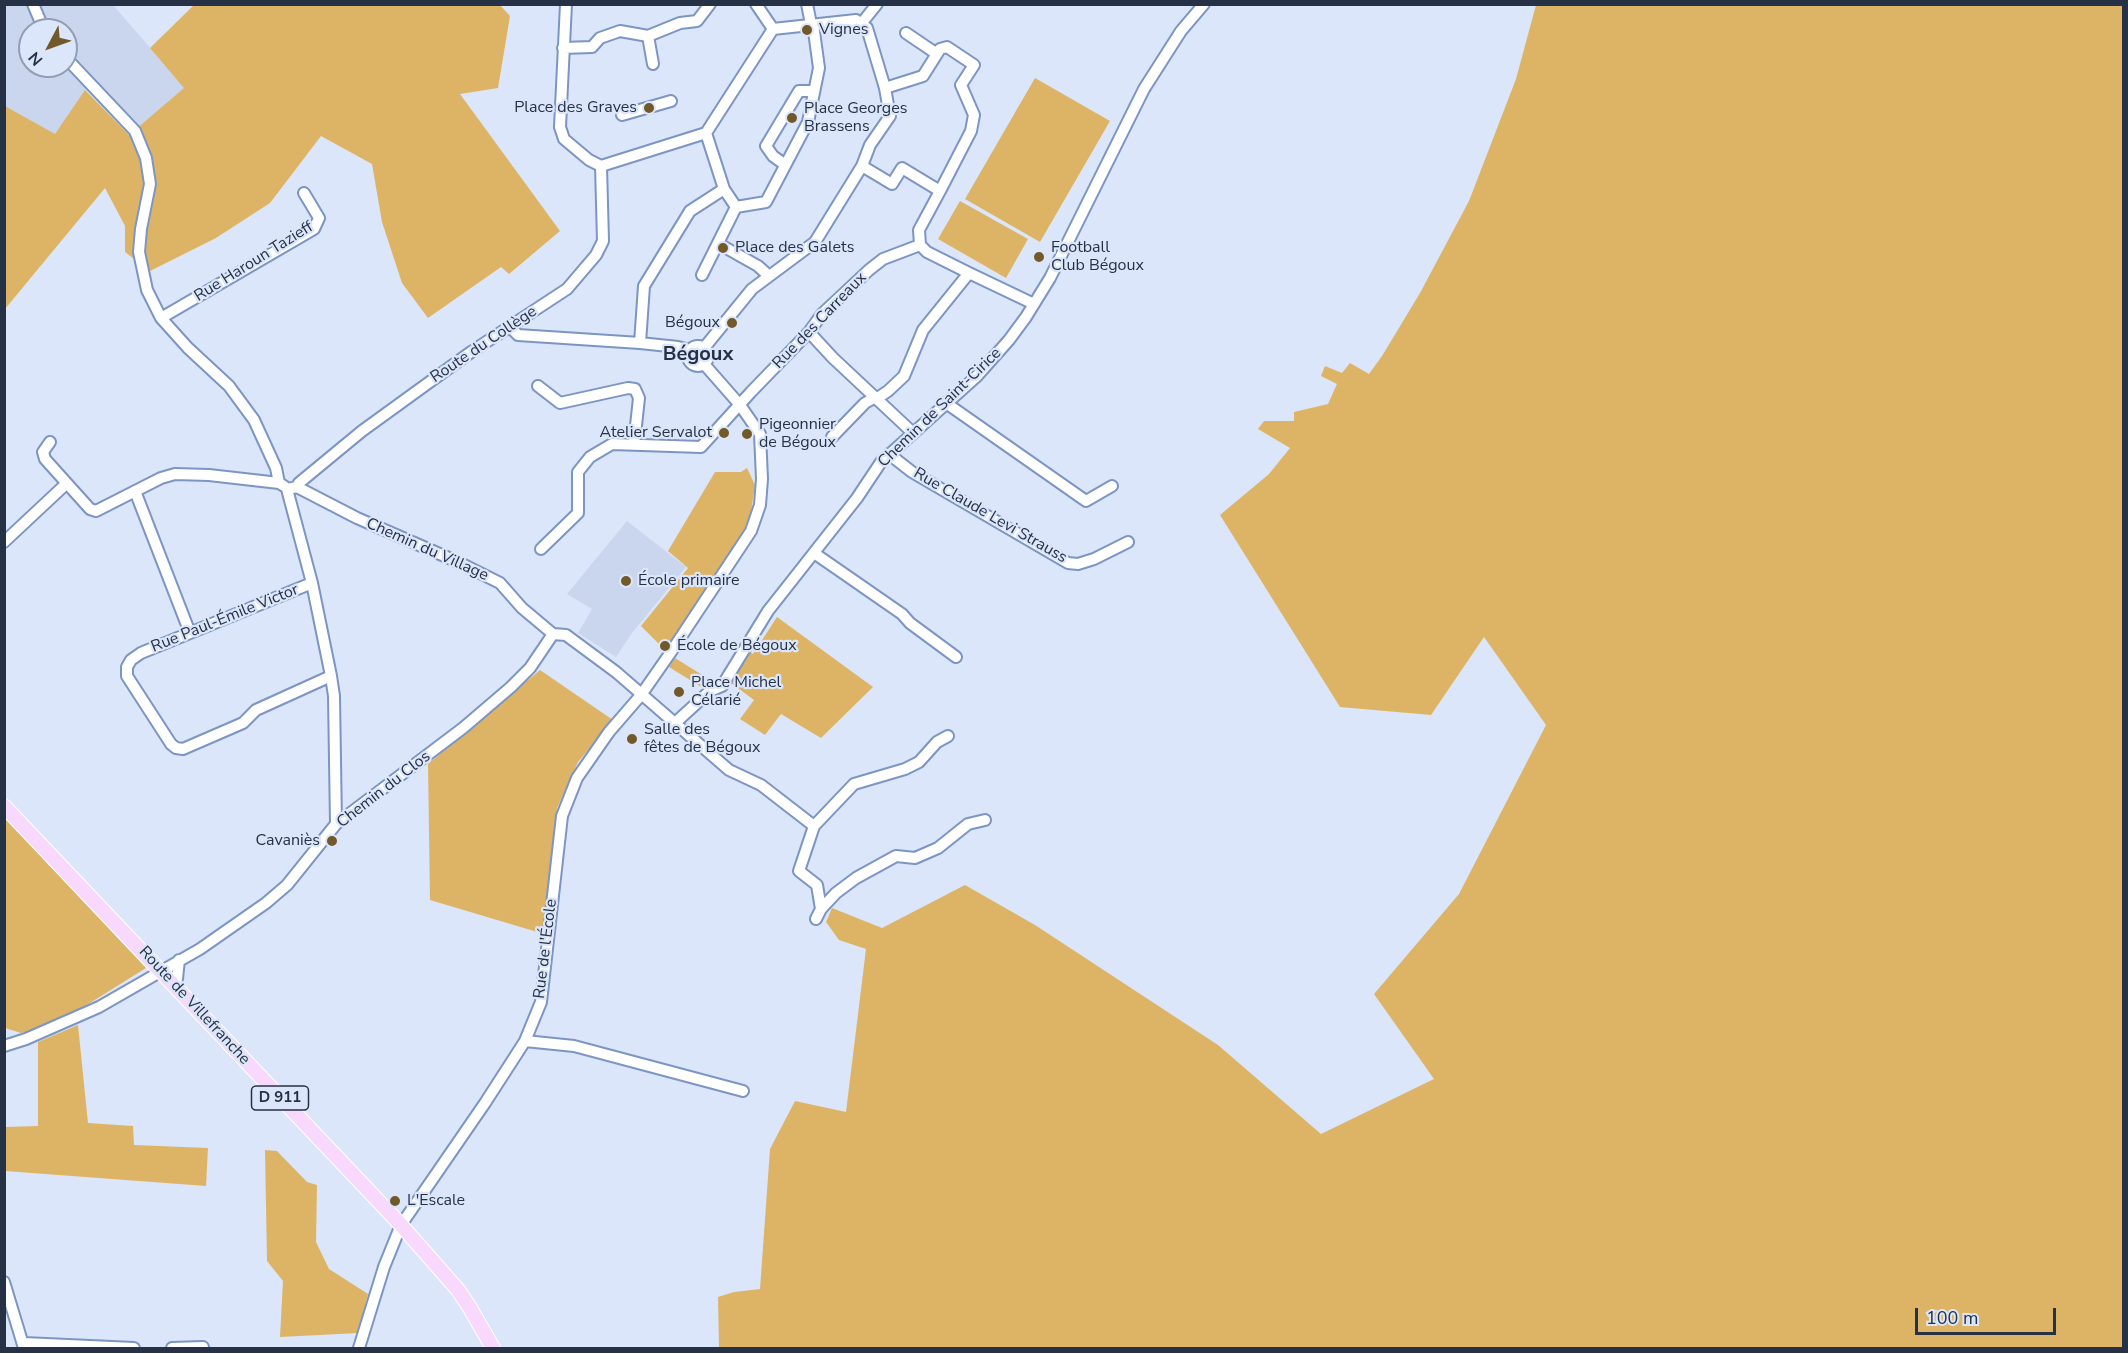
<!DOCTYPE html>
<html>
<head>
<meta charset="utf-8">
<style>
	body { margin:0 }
	#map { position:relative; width:2128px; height:1353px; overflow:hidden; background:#dbe6fa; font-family:"Nunito Sans",sans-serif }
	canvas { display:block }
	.frame { position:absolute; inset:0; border:6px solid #273145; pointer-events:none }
	.north { position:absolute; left:18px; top:18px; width:60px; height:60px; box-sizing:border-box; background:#dbe6fa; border:2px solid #939eb2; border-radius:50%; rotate:229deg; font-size:16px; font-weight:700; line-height:24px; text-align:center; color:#273145 }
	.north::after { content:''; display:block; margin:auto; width:21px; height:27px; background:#71592a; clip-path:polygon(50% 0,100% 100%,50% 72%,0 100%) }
	.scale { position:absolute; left:1915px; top:1308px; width:141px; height:27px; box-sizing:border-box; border:3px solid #273145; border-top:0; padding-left:8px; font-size:18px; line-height:21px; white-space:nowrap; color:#273145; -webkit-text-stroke:4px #dbe6fa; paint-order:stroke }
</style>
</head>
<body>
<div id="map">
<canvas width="2128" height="1353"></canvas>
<div class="frame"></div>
<div class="north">N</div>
<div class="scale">100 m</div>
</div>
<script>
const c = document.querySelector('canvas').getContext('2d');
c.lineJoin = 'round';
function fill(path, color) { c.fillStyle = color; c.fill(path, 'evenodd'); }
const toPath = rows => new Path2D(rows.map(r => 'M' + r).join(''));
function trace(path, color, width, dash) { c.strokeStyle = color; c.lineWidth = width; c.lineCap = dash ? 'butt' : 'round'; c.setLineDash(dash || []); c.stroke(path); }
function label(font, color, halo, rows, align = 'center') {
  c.font = font + ' "Nunito Sans",sans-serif'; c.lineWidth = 4.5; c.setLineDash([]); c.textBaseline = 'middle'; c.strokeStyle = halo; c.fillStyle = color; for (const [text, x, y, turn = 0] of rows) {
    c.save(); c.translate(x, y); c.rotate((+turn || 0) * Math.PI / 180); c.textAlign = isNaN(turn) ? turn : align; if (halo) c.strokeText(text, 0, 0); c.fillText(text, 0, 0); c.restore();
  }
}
const built = toPath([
	[5,5,113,5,185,88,129,135,86,90,55,135,5,106],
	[30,30,66,30,66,66,30,66],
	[627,521,686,567,632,633,616,657,578,633,592,609,567,594]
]);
const green = toPath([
	[499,4,510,16,498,88,460,94,560,231,509,274,501,267,428,318,402,283,382,222,372,164,321,136,270,203,216,238,150,271,125,252,125,226,105,188,5,309,5,106,55,134,85,90,129,135,184,88,150,48,194,5],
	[1536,5,2123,5,2123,1348,719,1348,718,1297,734,1292,760,1289,770,1149,795,1101,846,1112,866,949,839,940,826,922,832,908,882,928,965,885,1035,925,1218,1045,1321,1134,1434,1079,1374,994,1459,894,1546,725,1484,637,1431,715,1340,707,1220,515,1269,474,1290,448,1258,429,1264,421,1294,421,1294,412,1328,404,1337,384,1321,376,1325,366,1342,373,1350,363,1369,374,1382,356,1420,293,1469,201,1516,79],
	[1035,78,1110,121,1040,242,965,199],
	[960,201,1028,239,1006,278,938,239],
	[747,468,755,485,750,519,742,534,667,652,641,626,688,568,668,551,715,472,741,472],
	[777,617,873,687,821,738,781,714,765,735,740,719,754,700,731,683,750,652,753,654],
	[675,658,712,681,706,690,669,667],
	[540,670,613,720,578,762,557,808,544,934,430,900,428,764],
	[4,817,146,968,77,1011,39,1029,21,1033,5,1028],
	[78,1025,88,1123,133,1126,134,1145,208,1148,206,1186,5,1171,5,1127,38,1126,38,1042],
	[265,1150,277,1151,307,1182,317,1185,316,1242,329,1269,368,1294,358,1333,280,1337,283,1281,267,1261]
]);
const minor = toPath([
	[33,4,44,30],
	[566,4,560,127,564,139,589,160,601,166,706,133,773,29],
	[756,4,773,29],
	[807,4,811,24],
	[861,24,877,4],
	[906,33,937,54],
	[648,36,653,64],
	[563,48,592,47,600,38,620,31,648,36,680,23,697,21,710,4],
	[66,58,135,131,146,158,150,184,141,229,139,252,147,290,161,318,188,348,229,386,254,420,276,468,279,483],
	[622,115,671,101],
	[784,164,773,156,766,146,799,91,813,91],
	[862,166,892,184,902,168,940,191,971,131,974,115,961,85,974,65,947,47,940,49,923,76,885,88],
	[724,189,736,207,766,202,808,122,819,68,813,24],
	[719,244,758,266,769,276],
	[920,245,927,252,969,273,1034,304],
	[702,275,736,207],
	[161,318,314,229,319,218,304,193],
	[510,327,518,335,640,343,678,347,690,350],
	[809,332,833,358,912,432],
	[640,343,644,286,690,211,724,189,706,133],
	'688 356a10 10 0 1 1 20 0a10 10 0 1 1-20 0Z',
	[704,348,752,289,815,242,862,166,870,145,890,116,885,88,867,28,856,20,773,29],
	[538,386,560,403,628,388,635,389,639,398,634,444],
	[876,399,888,391,904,376,923,330,969,273],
	[946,403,1086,501,1112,486],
	[832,437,865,403,874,398],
	[50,442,43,452,45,459,90,509,96,511,161,478,175,474,209,475,279,483,284,486],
	[889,454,912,472,1068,563,1078,564,1094,559,1128,542],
	[297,487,299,483,362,431,471,352,567,289,596,255,603,241,601,166],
	[287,489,297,487,357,518,458,562,500,583,522,608,553,634,566,635,616,672,729,770,761,785,814,826],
	[287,489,312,583,331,676,334,696,336,824],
	[135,491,190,633],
	[4,542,66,484],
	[541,549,578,513,578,472,590,457,612,444,701,447,751,392,809,332,822,314,869,270,883,259,920,245,919,230,940,191],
	[814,553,902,614,910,623,956,657],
	[312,583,141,653,131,660,127,667,127,676,171,744,176,748,183,749,243,723,256,710,331,676],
	[675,723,710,691,722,686,768,611,857,498,881,462,977,376,1009,340,1026,317,1050,278,1144,89,1181,31,1204,4],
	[821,909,817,885,799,871,814,826,854,784,905,769,919,762,937,742,948,736],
	[816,919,821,909,836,893,856,878,896,856,915,858,938,848,968,824,985,820],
	[176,988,179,960],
	[525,1041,574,1046,743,1091],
	[4,1046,26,1039,99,1007,200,949,266,903,287,885,336,824,463,728,511,687,530,668,553,634],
	[4,1282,24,1348],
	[24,1343,134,1348],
	[172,1348,203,1347],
	[359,1348,384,1267,401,1225,485,1103,525,1041,541,1002,562,816,577,778,609,732,641,695,671,652,751,531,760,505,762,479,760,434,740,405,704,364]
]);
const major = toPath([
	[4,806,401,1225,458,1290,470,1308,493,1348]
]);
const markers = [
	[807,30,6,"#71592a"],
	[649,108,6,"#71592a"],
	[792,118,6,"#71592a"],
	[723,248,6,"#71592a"],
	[1039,257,6,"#71592a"],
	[732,323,6,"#71592a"],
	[724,433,6,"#71592a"],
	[747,434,6,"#71592a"],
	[626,581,6,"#71592a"],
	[665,646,6,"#71592a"],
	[679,692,6,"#71592a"],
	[632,739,6,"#71592a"],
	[332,841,6,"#71592a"],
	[395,1201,6,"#71592a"]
];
const shields = [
	[280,1098,57]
];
const shieldNames = [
	["D 911",280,1098]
];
const poiNames = [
	["Vignes",819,30],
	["Place des Graves",637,108,"right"],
	["Place Georges",804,109],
	["Brassens",804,127],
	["Place des Galets",735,248],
	["Football",1051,248],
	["Club Bégoux",1051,266],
	["Bégoux",720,323,"right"],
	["Pigeonnier",759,425],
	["de Bégoux",759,443],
	["Atelier Servalot",712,433,"right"],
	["École primaire",638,581],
	["École de Bégoux",677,646],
	["Place Michel",691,683],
	["Célarié",691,701],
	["Salle des",644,730],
	["fêtes de Bégoux",644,748],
	["Cavaniès",320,841,"right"],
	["L'Escale",407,1201]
];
const streetNames = [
	["Rue Haroun Tazieff",254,262,-32],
	["Rue des Carreaux",820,321,-46],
	["Route du Collège",484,345,-34],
	["Chemin de Saint-Cirice",940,408,-44],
	["Rue Claude Levi Strauss",990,516,30],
	["Chemin du Village",427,550,24],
	["Rue Paul-Émile Victor",225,619,-22],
	["Chemin du Clos",384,790,-38],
	["Rue de l'École",546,949,-83],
	["Route de Villefranche",194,1006,47]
];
const quarterNames = [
	["Bégoux",698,355]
];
fill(built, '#cad6ed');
fill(green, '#ddb465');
trace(minor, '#7c95c3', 14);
trace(major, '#fff', 16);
trace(minor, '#fff', 10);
trace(major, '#f8d8fd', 14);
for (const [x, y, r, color] of markers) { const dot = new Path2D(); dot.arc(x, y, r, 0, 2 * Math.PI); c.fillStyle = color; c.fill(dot); trace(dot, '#dbe6fa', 2); }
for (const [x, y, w] of shields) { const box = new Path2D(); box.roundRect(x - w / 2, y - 12, w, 24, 4.5); c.fillStyle = '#dbe6fa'; c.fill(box); trace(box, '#273145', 1.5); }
label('bold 15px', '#273145', null, shieldNames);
label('16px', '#273145', '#dbe6fa', poiNames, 'left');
label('16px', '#273145', '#dbe6fa', streetNames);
label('bold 20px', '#273145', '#dbe6fa', quarterNames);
</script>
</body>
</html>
